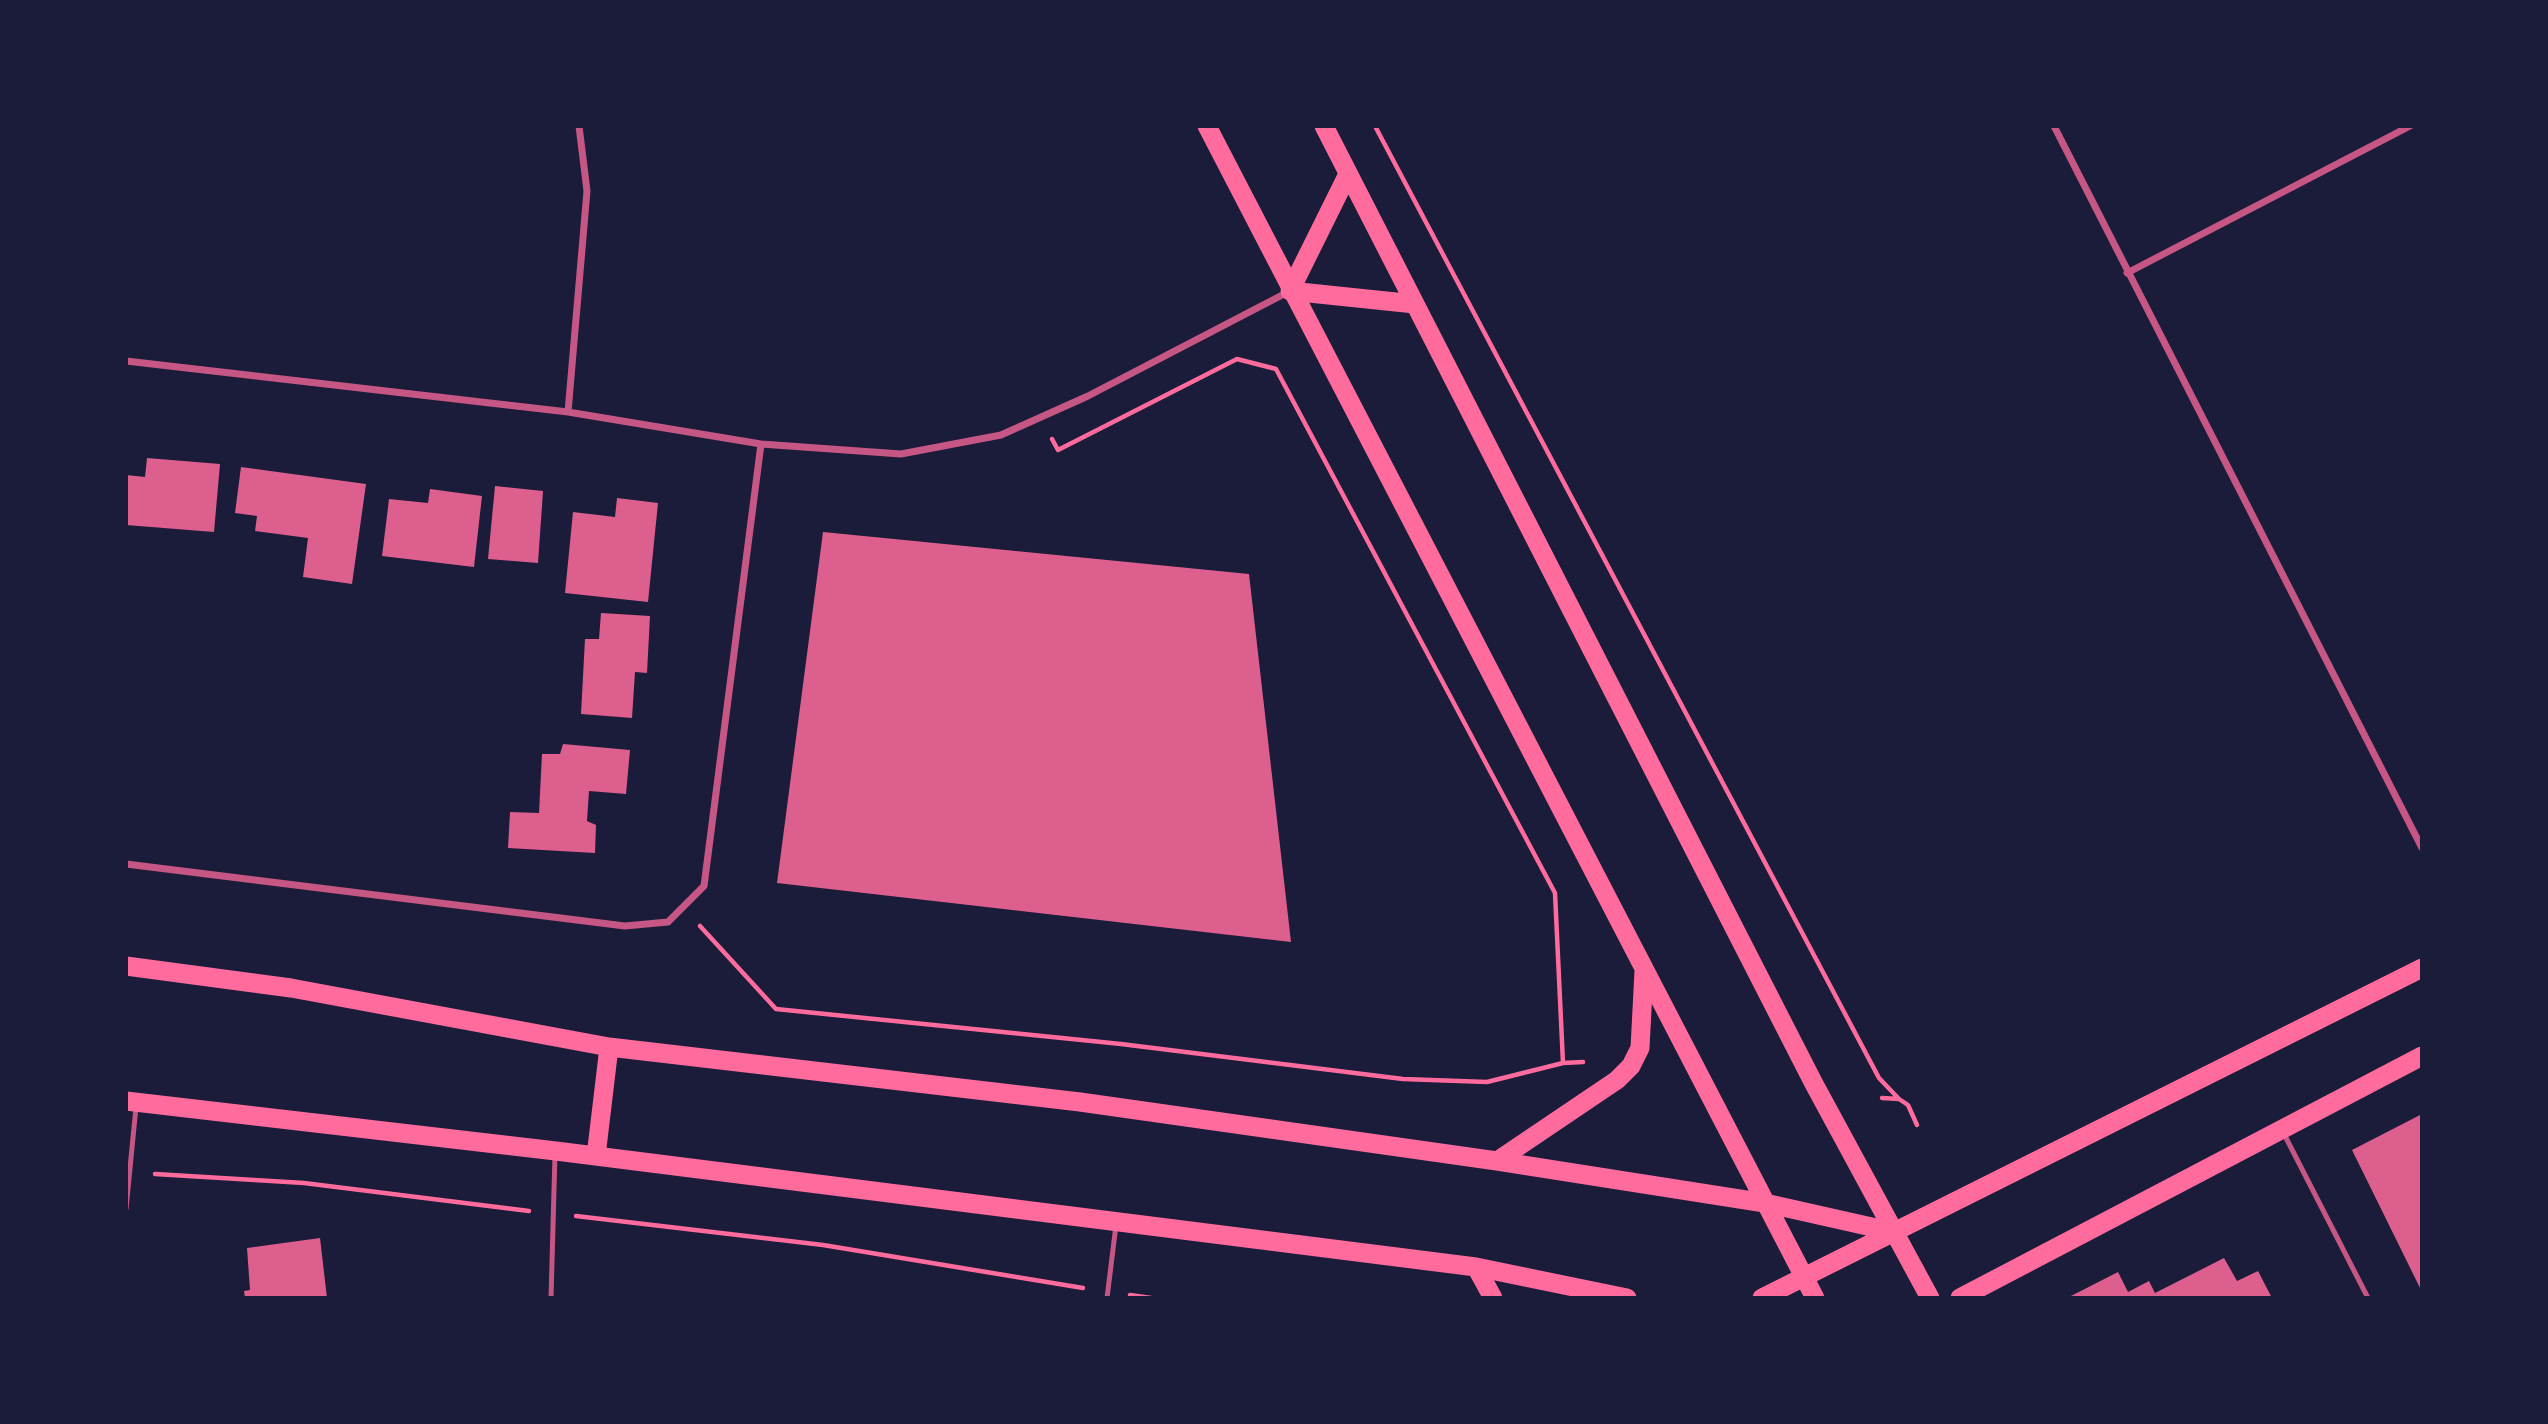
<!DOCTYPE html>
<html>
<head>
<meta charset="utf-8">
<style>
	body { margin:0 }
	#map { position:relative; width:2548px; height:1424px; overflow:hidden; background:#1b1b3a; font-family:Literata,serif }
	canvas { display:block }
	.frame { position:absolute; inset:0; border:128px solid #1b1b3a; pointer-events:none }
</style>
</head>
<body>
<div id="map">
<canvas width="2548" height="1424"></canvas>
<div class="frame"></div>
</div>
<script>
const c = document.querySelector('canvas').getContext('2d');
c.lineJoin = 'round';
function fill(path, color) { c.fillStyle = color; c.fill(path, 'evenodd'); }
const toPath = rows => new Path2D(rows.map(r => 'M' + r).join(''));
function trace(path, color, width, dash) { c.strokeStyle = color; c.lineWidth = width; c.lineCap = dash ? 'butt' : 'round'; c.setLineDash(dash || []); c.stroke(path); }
const building = toPath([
	[147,458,220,464,214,532,126,525,126,475,145,477],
	[241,467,366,484,352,584,303,577,308,538,255,531,257,516,235,513],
	[495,486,543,491,538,563,488,559],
	[430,489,482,496,474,567,382,556,389,499,428,503],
	[617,498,658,503,648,602,565,593,573,512,615,517],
	[823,532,1249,574,1291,942,777,883],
	[601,613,650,616,647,673,635,672,632,718,581,714,585,639,599,639],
	[563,744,630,750,626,794,589,791,587,821,596,825,595,853,508,848,510,812,539,813,542,754,560,754],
	[2422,1114,2422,1292,2352,1150],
	[320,1238,327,1298,245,1298,244,1291,250,1290,247,1248],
	[2224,1258,2237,1281,2258,1271,2272,1298,2067,1298,2118,1272,2128,1292,2149,1281,2155,1293]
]);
const path = toPath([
	[1375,126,1879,1078,1899,1099],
	[1052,439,1058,450,1237,359,1276,369,1555,893,1563,1063],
	[700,926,776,1009,1121,1044,1403,1079,1487,1082,1563,1063,1583,1062],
	[1882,1098,1899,1099,1908,1105,1917,1125],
	[155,1174,304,1183,529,1211],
	[576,1216,823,1245,1083,1288],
	[1130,1295,1151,1298]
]);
const service = toPath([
	[2283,1132,2368,1298],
	[126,1209,136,1107],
	[551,1298,555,1154],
	[1107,1298,1116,1225]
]);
const minor = toPath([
	[2054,126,2422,848],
	[2127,273,2410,126],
	[126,361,568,412,761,444,901,454,1001,435,1088,396,1288,292],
	[568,412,587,191,579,126],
	[126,864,625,926,668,922,704,886,761,444]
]);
const trunk = toPath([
	[1207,126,1815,1298],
	[1324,126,1813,1082,1930,1298],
	[1290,291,1348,174],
	[1290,291,1415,304],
	[126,966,291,988,609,1047,1080,1102,1497,1161,1765,1203,1894,1232],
	[126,1101,556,1151,1476,1267,1627,1298],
	[596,1156,609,1047],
	[1497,1161,1617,1080,1631,1066,1640,1048,1644,971],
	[1476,1267,1493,1298],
	[1762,1298,2422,968],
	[1960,1298,2422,1056]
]);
fill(building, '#dd5f8e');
trace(path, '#ff6b9d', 4.5);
trace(service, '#c65784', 5);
trace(minor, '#c65784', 7);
trace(trunk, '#ff6b9d', 19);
</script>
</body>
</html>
